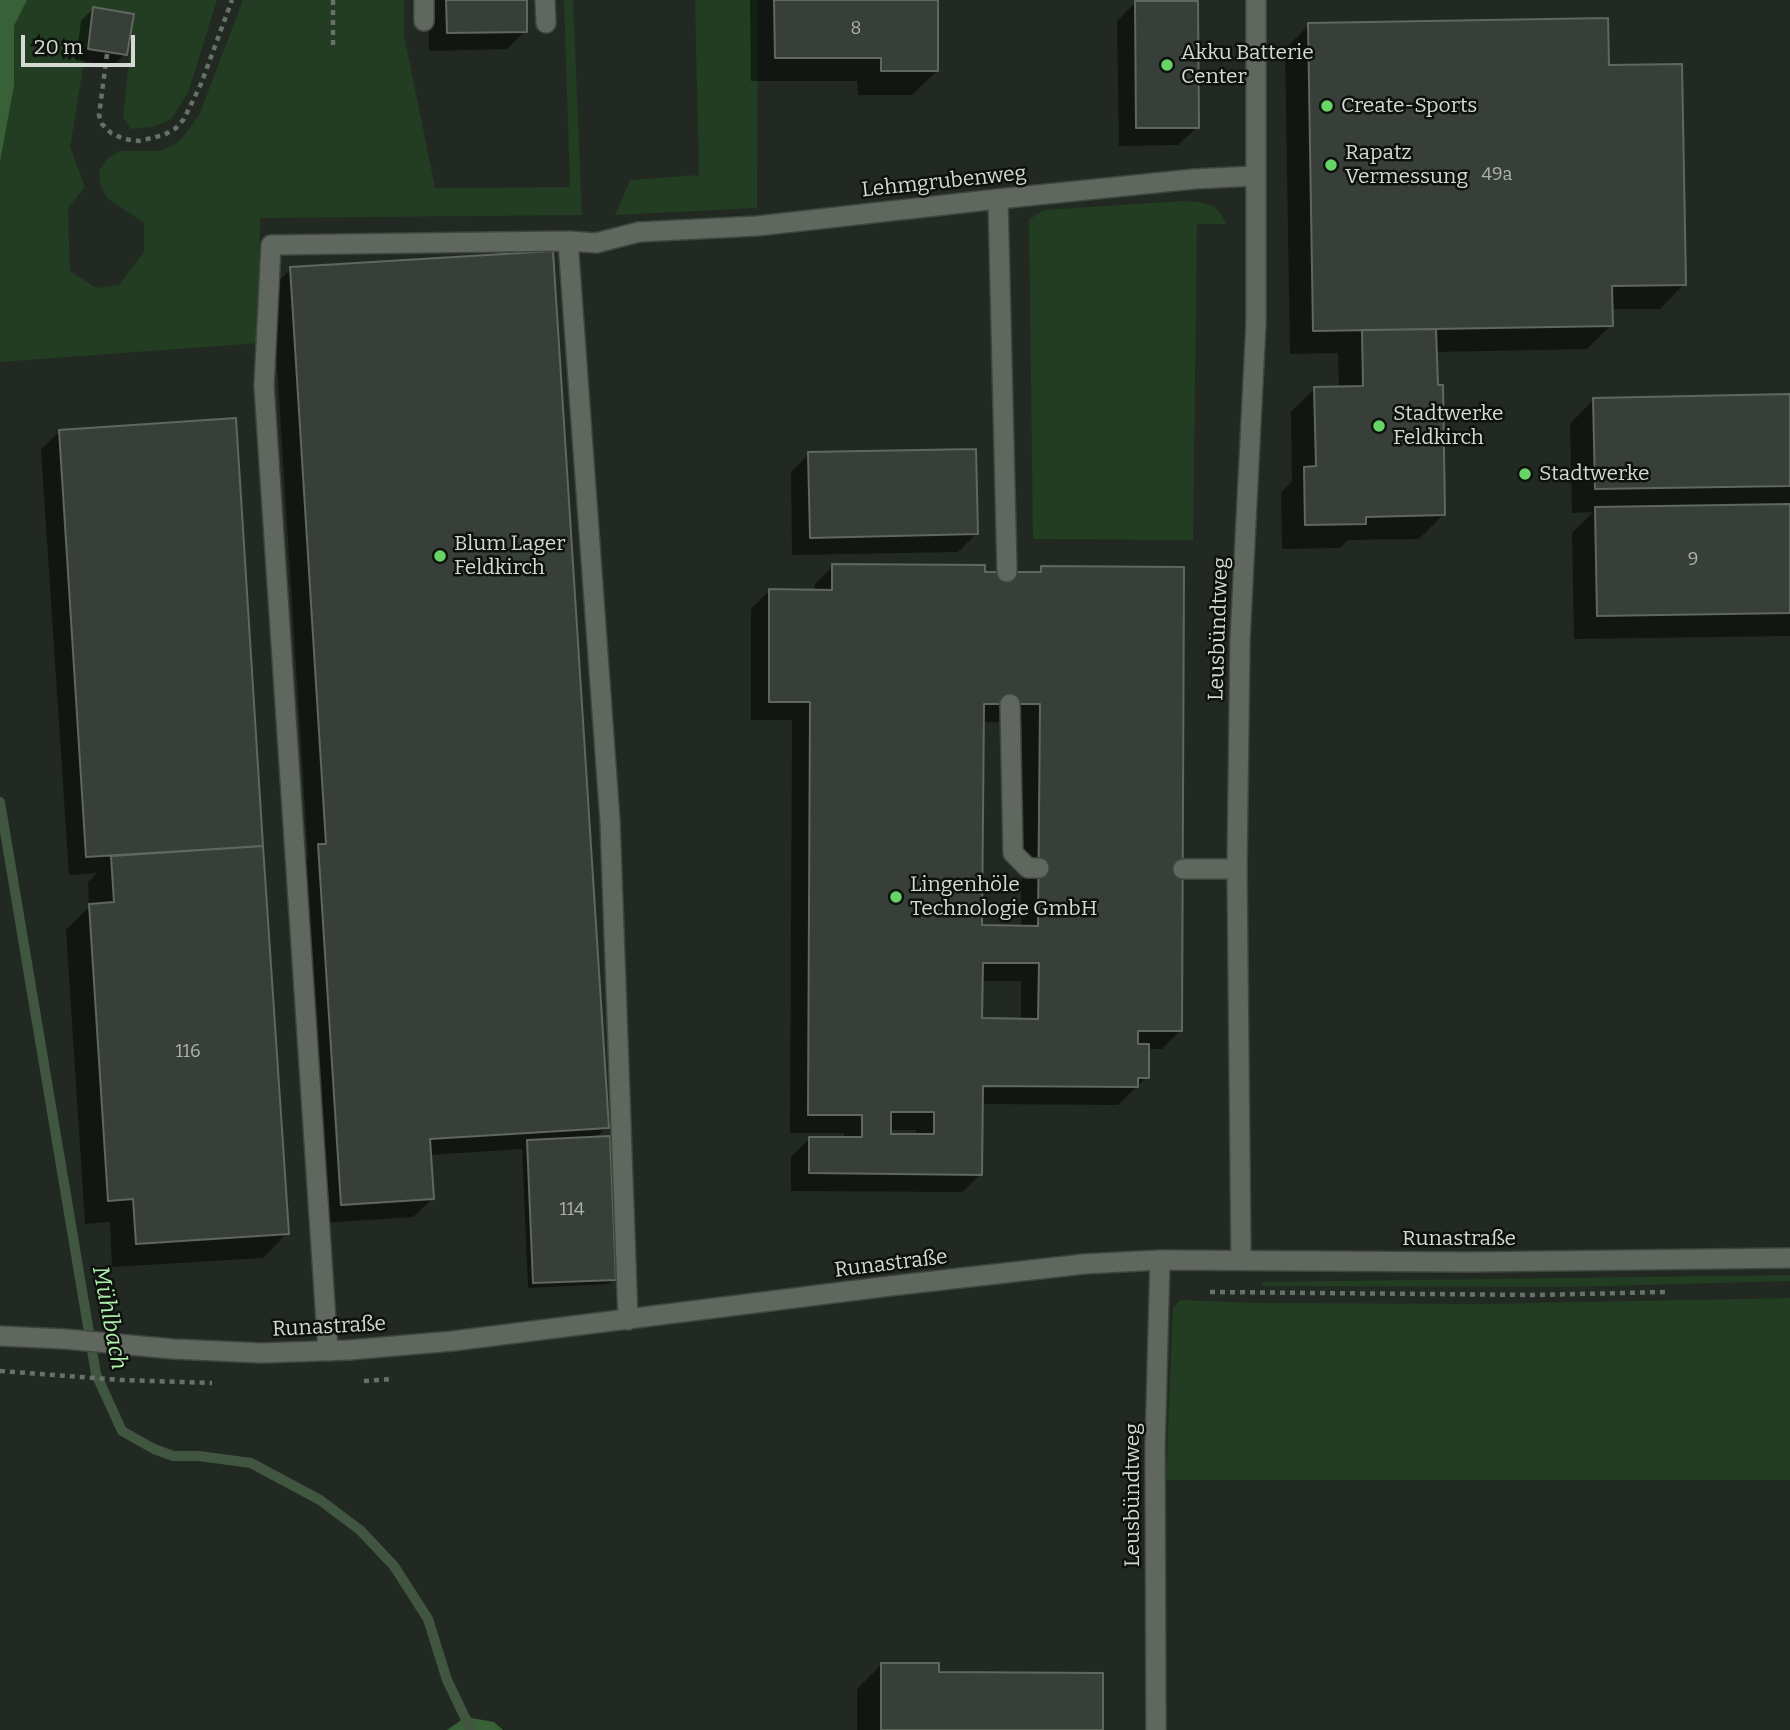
<!DOCTYPE html>
<html>
<head>
<meta charset="utf-8">
<style>
	body { margin:0 }
	#map { position:relative; width:1790px; height:1730px; overflow:hidden; background:#222922; font-family:Bitter,serif }
	canvas { display:block }
	.scale { position:absolute; left:21px; top:35px; width:114px; height:32px; box-sizing:border-box; border:4px solid #d5d9d4; border-top:0; padding-left:9px; font-size:21px; line-height:24px; white-space:nowrap; color:#d5d9d4; -webkit-text-stroke:5px #0e110d; paint-order:stroke }
</style>
</head>
<body>
<div id="map">
<canvas width="1790" height="1730"></canvas>
<div class="scale">20 m</div>
</div>
<script>
const c = document.querySelector('canvas').getContext('2d');
c.lineJoin = 'round';
function fill(path, color) { c.fillStyle = color; c.fill(path, 'evenodd'); }
const toPath = rows => new Path2D(rows.map(r => 'M' + r).join(''));
function trace(path, color, width, dash) { c.strokeStyle = color; c.lineWidth = width; c.lineCap = dash ? 'butt' : 'round'; c.setLineDash(dash || []); c.stroke(path); }
function label(font, color, halo, rows, align = 'center') {
  c.font = font + ' Bitter,serif'; c.lineWidth = 5; c.setLineDash([]); c.textBaseline = 'middle'; c.strokeStyle = halo; c.fillStyle = color; for (const [text, x, y, turn = 0] of rows) {
    c.save(); c.translate(x, y); c.rotate((+turn || 0) * Math.PI / 180); c.textAlign = isNaN(turn) ? turn : align; if (halo) c.strokeText(text, 0, 0); c.fillText(text, 0, 0); c.restore();
  }
}
const green = toPath([
	[27,0,217,0,188,93,171,119,153,127,131,129,123,117,134,14,93,8,70,147,85,187,68,208,70,271,96,288,119,285,144,252,144,223,107,198,100,184,99,171,106,160,119,151,160,151,174,145,183,137,199,115,243,0,404,0,404,35,435,188,570,187,564,0,573,0,582,215,260,218,259,343,0,362,0,162,14,86,14,26],
	[695,0,758,0,757,208,615,215,630,180,699,175],
	[1183,201,1199,202,1214,206,1222,215,1226,224,1197,224,1193,540,1033,539,1029,220,1043,210],
	[1790,1275,1790,1281,1570,1287,1269,1286,1262,1285,1261,1282],
	[1790,1298,1790,1480,1166,1480,1173,1308,1180,1300,1256,1303,1484,1304]
]);
const forest = toPath([
	[0,0,27,0,14,26,14,86,0,162],
	[466,1717,494,1722,503,1730,447,1730]
]);
const shadow = toPath([
	[428,0,525,0,525,31,507,49,429,51],
	[750,0,936,0,937,71,912,95,858,95,857,81,751,81],
	[1135,3,1197,127,1178,145,1119,146,1117,21],
	[93,9,125,54,113,66,76,60,81,21],
	[1309,25,1607,66,1684,284,1660,309,1611,309,1611,325,1587,349,1435,352,1444,514,1419,539,1348,540,1340,548,1282,549,1281,493,1292,481,1291,412,1315,388,1339,388,1338,353,1290,354,1285,49],
	[291,269,607,1127,595,1139,614,1279,609,1284,528,1288,522,1149,429,1155,432,1199,413,1217,323,1223,301,864,308,857,272,287],
	[1790,396,1790,636,1574,639,1572,533,1593,512,1572,513,1570,424,1594,399],
	[234,420,287,1233,263,1258,112,1267,110,1222,85,1224,66,930,89,907,88,882,97,873,69,875,41,450,60,431],
	[809,454,977,533,958,552,792,555,791,472],
	[833,566,984,574,1036,574,1042,568,1180,1031,1162,1049,1147,1049,1147,1077,1118,1105,981,1104,981,1174,962,1192,791,1191,791,1157,810,1138,844,1139,844,1133,790,1133,792,720,751,720,751,609,769,591,815,591,815,584],
	[982,722,1022,722,1021,927,981,927],
	[981,981,1021,981,1021,1020,980,1020],
	[890,1130,916,1130,916,1136,890,1135],
	[882,1664,938,1674,1102,1730,857,1730,857,1689]
]);
const stream = toPath([
	[0,802,96,1374,122,1431,154,1449,173,1456,199,1456,251,1463,320,1500,360,1530,394,1566,428,1619,447,1680,471,1730]
]);
const building = toPath([
	[446,0,527,0,527,32,447,33,446,0],
	[774,0,938,0,938,71,881,71,881,58,775,58,774,0],
	[1135,1,1198,1,1199,128,1136,128,1135,1],
	[93,7,134,14,127,55,88,49,93,7],
	[1608,18,1609,65,1682,64,1686,285,1612,286,1613,326,1313,331,1308,23,1608,18],
	[553,251,609,1128,430,1139,434,1199,341,1205,318,844,326,844,290,267,553,251],
	[1436,329,1438,385,1443,385,1445,515,1366,517,1366,524,1305,525,1304,467,1316,466,1314,387,1363,386,1362,330,1436,329],
	[1790,394,1790,486,1595,489,1593,398,1790,394],
	[236,418,263,846,86,857,59,430,236,418],
	[976,449,978,534,810,538,808,452,976,449],
	[1790,504,1790,613,1597,616,1595,507,1790,504],
	[832,564,985,565,985,572,1041,572,1041,566,1184,567,1182,1031,1138,1031,1138,1044,1149,1044,1149,1078,1138,1078,1138,1087,983,1086,982,1175,809,1173,809,1137,862,1137,862,1115,808,1115,810,702,769,702,769,589,832,590,832,564],
	[984,704,1040,704,1038,926,982,925,984,704],
	[983,963,1039,963,1038,1019,982,1018,983,963],
	[891,1112,934,1112,934,1134,891,1134,891,1112],
	[263,846,289,1234,136,1244,133,1199,108,1201,89,904,114,902,111,856,263,846],
	[610,1136,616,1280,533,1283,527,1140,610,1136],
	[881,1663,939,1663,939,1672,1103,1673,1103,1730,881,1730,881,1663]
]);
const path = toPath([
	[333,0,333,50],
	[107,54,99,115,102,124,111,133,124,139,139,141,164,135,176,128,184,119,201,84,232,0],
	[1210,1292,1535,1295,1666,1292],
	[0,1371,121,1380,212,1383],
	[364,1381,391,1379]
]);
const service = toPath([
	[424,0,424,21],
	[545,0,546,23],
	[998,199,1007,572],
	[568,241,610,821,628,1320],
	[1010,704,1013,853,1028,868,1039,868],
	[1183,869,1237,869],
	[328,1351,264,386,271,245,568,241,596,243,639,232]
]);
const minor = toPath([
	[639,232,757,226,998,199,1194,179,1254,176],
	[1241,1260,1237,869,1240,640,1256,323,1256,0],
	[1156,1730,1155,1447,1160,1260]
]);
const tertiary = toPath([
	[0,1336,65,1339,173,1349,262,1353,349,1350,453,1341,890,1286,1084,1264,1160,1260,1469,1262,1790,1258]
]);
const markers = [
	[1167,65,7,"#67d466"],
	[1327,106,7,"#67d466"],
	[1331,165,7,"#67d466"],
	[1379,426,7,"#67d466"],
	[1525,474,7,"#67d466"],
	[440,556,7,"#67d466"],
	[896,897,7,"#67d466"]
];
const numberNames = [
	["8",856,29],
	["49a",1497,175],
	["9",1693,560],
	["116",188,1052],
	["114",572,1210]
];
const poiNames = [
	["Akku Batterie",1181,53],
	["Center",1181,77],
	["Create-Sports",1341,106],
	["Rapatz",1345,153],
	["Vermessung",1345,177],
	["Stadtwerke",1393,414],
	["Feldkirch",1393,438],
	["Stadtwerke",1539,474],
	["Blum Lager",454,544],
	["Feldkirch",454,568],
	["Lingenhöle",910,885],
	["Technologie GmbH",910,909]
];
const streetNames = [
	["Lehmgrubenweg",944,182,-6],
	["Leusbündtweg",1219,629,-88],
	["Runastraße",1459,1239],
	["Runastraße",891,1264,-7],
	["Runastraße",329,1327,-3],
	["Leusbündtweg",1133,1495,-90]
];
const waterNames = [
	["Mühlbach",109,1318,79]
];
fill(green, '#223d21');
fill(forest, '#386137');
fill(shadow, '#0007');
trace(stream, '#415641', 10);
fill(building, '#383f38');
trace(building, '#60675f', 2);
trace(service, '#40463f', 22);
trace(minor, '#40463f', 22);
trace(tertiary, '#40463f', 22);
trace(path, '#696f69', 4.5, [5, 5]);
trace(service, '#5f675e', 19);
trace(minor, '#5f675e', 19);
trace(tertiary, '#5f675e', 19);
for (const [x, y, r, color] of markers) { const dot = new Path2D(); dot.arc(x, y, r, 0, 2 * Math.PI); c.fillStyle = color; c.fill(dot); trace(dot, '#0e110d', 2.5); }
label('18px', '#aeb2ad', null, numberNames);
label('21px', '#d5d9d4', '#0e110d', poiNames, 'left');
label('21px', '#d5d9d4', '#0e110d', streetNames);
label('italic 23px', '#afefac', '#0e110d', waterNames);
</script>
</body>
</html>
